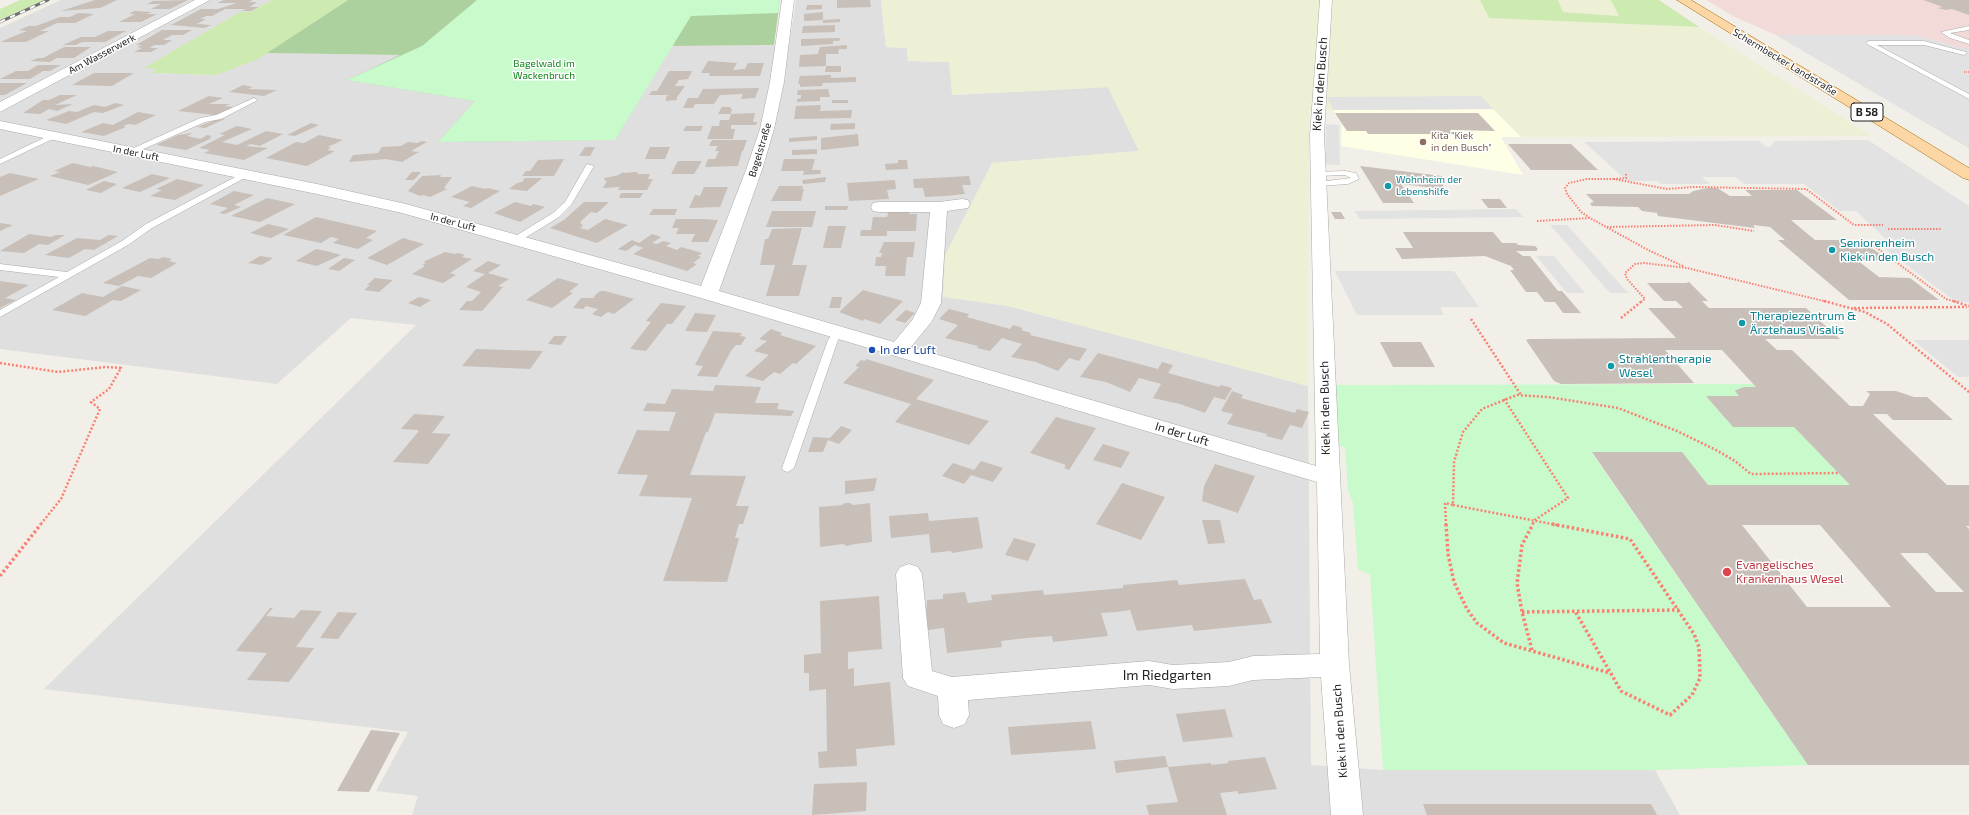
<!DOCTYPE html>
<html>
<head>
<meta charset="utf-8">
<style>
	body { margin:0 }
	canvas { display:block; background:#f2efe9 }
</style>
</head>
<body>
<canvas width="1969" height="815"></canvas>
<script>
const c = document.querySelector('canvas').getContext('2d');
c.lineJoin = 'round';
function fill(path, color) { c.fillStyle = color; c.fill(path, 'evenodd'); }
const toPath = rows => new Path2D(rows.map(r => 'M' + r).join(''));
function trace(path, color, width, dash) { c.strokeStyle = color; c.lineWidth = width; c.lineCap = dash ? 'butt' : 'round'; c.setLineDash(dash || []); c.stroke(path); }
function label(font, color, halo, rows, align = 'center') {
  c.font = font + ' "Exo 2",sans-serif'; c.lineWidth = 3; c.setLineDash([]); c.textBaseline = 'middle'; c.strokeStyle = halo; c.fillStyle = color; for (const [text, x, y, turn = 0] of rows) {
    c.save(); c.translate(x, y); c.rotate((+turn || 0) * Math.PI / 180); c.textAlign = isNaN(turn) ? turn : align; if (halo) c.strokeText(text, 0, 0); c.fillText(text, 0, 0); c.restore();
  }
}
const residential = toPath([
	[61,0,272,0,250,12,240,12,151,73,216,75,267,53,401,55,347,80,475,101,438,142,615,140,672,46,789,45,796,0,881,0,886,47,907,48,908,61,949,62,953,95,1108,87,1139,151,992,163,943,296,1008,306,1308,386,1311,765,1383,770,1655,770,1680,815,412,815,418,796,376,791,408,732,44,689,416,325,351,318,277,384,0,349,0,28]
]);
const commercial = toPath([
	[1706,0,1969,0,1969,148,1776,35,1735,17]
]);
const education = toPath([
	[1493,109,1521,137,1501,137,1523,175,1341,146,1342,123,1333,110]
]);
const farmland = toPath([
	[881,0,1480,0,1489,18,1699,27,1872,136,1521,137,1493,109,1309,110,1308,386,1008,306,943,297,945,255,992,163,1139,151,1108,87,952,95,949,62,908,61,907,48,886,47],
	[1558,0,1611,0,1620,16,1563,12]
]);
const grass = toPath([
	[20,0,45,0,0,20,0,9],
	[272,0,348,0,258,59,216,75,150,73,157,69,144,68,240,12,250,12],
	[1480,0,1558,0,1563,12,1619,16,1611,0,1659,0,1699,27,1489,18]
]);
const forest = toPath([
	[348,0,780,0,774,45,672,46,615,140,438,142,475,101,347,80,400,55,267,53]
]);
const park = toPath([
	[477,0,780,0,778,13,691,16,615,140,438,142,475,101,347,80,422,46],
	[1754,384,1756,387,1744,387,1736,390,1735,391,1739,396,1706,396,1733,427,1794,427,1850,485,1708,485,1682,452,1592,453,1808,765,1655,770,1383,770,1370,575,1358,569,1353,503,1348,490,1345,447,1338,446,1336,385]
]);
const parking = toPath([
	[1776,35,1914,35,1969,50,1969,148],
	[1481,96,1493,109,1333,110,1327,97],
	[1326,124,1339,125,1340,165,1325,164],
	[1868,140,1969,206,1969,302,1956,302,1873,240,1886,239,1856,211,1840,211,1804,184,1744,184,1735,177,1702,177,1710,184,1661,184,1657,181,1627,181,1584,142,1758,141,1767,147,1770,147,1775,141],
	[1516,209,1523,217,1360,219,1354,211],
	[1550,225,1567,225,1628,293,1610,293],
	[1536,256,1554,256,1585,293,1567,293],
	[1335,271,1454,271,1479,307,1440,307,1444,315,1357,315],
	[1913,340,1969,340,1969,377,1958,377]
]);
const building = toPath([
	[95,0,117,0,100,8,61,11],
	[188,0,170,9,151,9,161,4,147,4,153,1],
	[224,0,253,0,249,2,257,2,250,7,259,7,251,11,242,11,246,9,225,9,212,16,206,16,200,19,206,19,197,24,211,25,205,28,171,25,201,9,218,9,237,3,217,3],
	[837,0,870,0,871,7,837,8],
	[1923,0,1969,0,1969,15,1952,9,1946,10,1937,8,1943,7],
	[807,5,822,5,822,9,806,10],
	[134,11,152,12,147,14,157,14,141,22,119,22,135,14,129,14],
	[823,12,823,20,840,19,840,22,823,23,823,20,804,21,804,14],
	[78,13,94,14,75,23,57,23,40,31,49,31,26,42,0,42,27,31,19,30,29,26,36,26,60,17,70,17],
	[835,25,835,32,802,33,803,26],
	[162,30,192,30,183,35,172,35,163,40,172,40,164,45,154,45,150,48,158,48,151,52,134,52,142,48,137,47,142,45,136,45],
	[108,31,126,31,105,42,82,42,76,45,63,45,81,37,95,37],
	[840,38,839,41,833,41,833,44,801,46,801,39],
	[847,45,847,49,839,49,838,54,826,54,826,66,799,67,800,55,818,54,820,47],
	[64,47,91,47,74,58,57,58,50,62,30,61,38,58,43,58],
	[708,61,737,63,733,70,745,69,748,63,764,63,760,76,709,76,710,73,701,73],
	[38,65,61,65,50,71,43,71,30,79,0,79,16,71,28,71],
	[826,66,841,66,841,72,825,72],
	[669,71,692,71,688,79,679,80,675,86,685,86,677,97,677,100,666,101,666,97,669,95,649,95,652,91,657,91],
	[94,73,134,73,112,86,72,85],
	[831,75,831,78,856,77,856,82,823,83,822,86,800,87,800,84,798,84,800,76],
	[0,83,27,83,5,95,0,95],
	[243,85,253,87,248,89,277,90,264,96,229,92],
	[759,88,755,98,741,99,743,94,720,95,714,104,695,104,693,108,683,108,688,98,698,98,703,89],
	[828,89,830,97,820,97,820,101,797,102,797,99,801,98,801,95,797,95,798,90],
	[60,95,77,95,55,105,73,104,57,111,49,109,40,114,23,113,43,100,49,100],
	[209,96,223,98,209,104,230,104,225,106,234,107,216,115,178,111],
	[832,100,848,100,848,103,832,103],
	[115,103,124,105,103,113,94,112,66,124,46,120,69,111,77,112,94,105,105,107],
	[821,105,820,111,852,110,851,118,794,119,796,106],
	[722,107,731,107,730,109,732,109,731,114,718,114],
	[138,112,156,115,135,125,129,124,123,126,126,127,104,136,81,132,103,123,113,125],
	[755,113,753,122,757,122,756,125,731,125,731,129,735,129,733,139,707,139,712,126,719,126,720,120,729,120,731,114],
	[1335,113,1478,113,1495,131,1450,130,1453,134,1368,134,1366,131,1347,131],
	[221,118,225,119,205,128,197,127],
	[311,123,319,125,295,136,287,135],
	[855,123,855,129,830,130,831,124],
	[237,126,252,129,222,142,237,145,266,131,283,134,260,146,251,144,246,146,268,148,244,160,204,153,210,150,199,148,225,135,219,134],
	[686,126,703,126,701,131,683,131],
	[193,133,187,136,201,139,207,135,212,136,209,138,212,138,186,150,156,145,178,135],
	[858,134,859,146,821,150,821,138],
	[319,135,343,140,328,147,331,148,327,150,335,151,307,166,266,158,296,142,304,143],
	[817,136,817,140,789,142,789,138],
	[712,140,747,140,743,151,742,151,738,166,705,167,708,159,715,159,719,151,715,151,718,146,709,146],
	[422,141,427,142,411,151,419,152,402,162,386,159,349,162,353,155,378,153,382,147,401,146,408,142,417,143],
	[1508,144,1571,144,1598,170,1531,170],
	[585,147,595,147,590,156,579,156],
	[650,147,670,147,665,159,645,159],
	[817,149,817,154,792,155,792,150],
	[564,159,554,176,522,176,526,171,530,171,538,160],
	[784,159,815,159,812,170,821,170,820,174,803,175,804,171,781,171],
	[898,160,907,160,908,169,886,170,885,164,898,163],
	[678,161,702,161,694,174,671,174],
	[73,163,90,167,93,166,118,172,88,185,50,176,60,172,54,171],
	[1360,166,1442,176,1444,189,1401,184,1414,203,1383,203],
	[412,172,421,172,414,180,405,180],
	[638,172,637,174,650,174,648,179,653,179,647,190,618,190,620,187,603,188,607,181,604,180,605,178,619,175,621,173],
	[10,173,39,179,0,196,0,177],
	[152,174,170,178,140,192,122,188],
	[441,175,440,177,452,177,444,188,447,189,430,197,423,195,420,196,408,191,422,176],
	[969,176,971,185,962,185,965,194,945,196,925,197,923,188,914,188,913,179],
	[826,177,825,182,803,184,802,180],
	[525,178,542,178,527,191,509,189,517,183,522,182],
	[177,179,204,185,175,200,150,196,162,190,156,189],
	[895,180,896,189,887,190,889,199,849,201,847,183],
	[104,181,117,184,101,193,86,190],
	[472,186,485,189,488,188,500,191,471,208,463,206,470,202,451,197],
	[779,186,803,186,802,189,804,189,801,201,771,201],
	[704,187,728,187,720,207,689,208,695,195,700,196],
	[1708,188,1717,188,1730,196,1752,196,1745,190,1797,190,1837,220,1791,220,1815,240,1861,240,1888,260,1857,260,1879,277,1910,278,1939,300,1849,300,1778,240,1785,240,1770,227,1753,225,1755,228,1658,216,1657,213,1642,211,1638,207,1592,206,1590,203,1594,202,1586,194,1689,194,1693,191],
	[234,191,254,195,234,205,241,207,225,214,219,213,228,208,210,204],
	[621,193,643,193,640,198,619,198],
	[267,198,295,204,260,222,231,216],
	[1481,199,1500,199,1507,208,1488,208],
	[515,202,531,206,533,204,545,207,520,222,494,213],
	[584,202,609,202,597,213,591,212,580,222,583,226,580,228,588,230,605,219,628,225,597,243,550,228,564,220],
	[825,206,848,206,847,210,825,210],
	[653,209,677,209,675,215,649,215],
	[889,210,910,210,909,214,917,214,916,231,887,231,887,236,860,236,861,230,871,230,873,217,887,217],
	[772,211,816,211,812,227,766,227],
	[1331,212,1341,212,1345,219,1335,219],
	[316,217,360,227,377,231,366,238,373,240,358,249,333,243,339,239,331,237,321,243,283,235],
	[676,219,701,219,718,220,708,242,691,242,695,234,676,234,679,228,672,228],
	[0,223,13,225,0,231],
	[268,224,281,227,289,229,271,238,250,233],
	[828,226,846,226,841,248,823,248],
	[802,228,792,265,807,265,799,296,766,296,775,265,760,265,765,239,768,239,772,229],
	[1403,232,1493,232,1502,243,1516,243,1518,245,1535,246,1538,249,1536,251,1516,251,1523,256,1530,256,1558,291,1562,291,1581,313,1563,313,1555,302,1545,302,1537,292,1526,292,1510,270,1514,270,1511,266,1485,256,1402,259,1395,248,1413,248],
	[29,234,51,237,56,235,65,235,48,245,39,244,24,253,0,251],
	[652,234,661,237,652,243,657,244,663,241,671,243,666,246,677,250,681,247,702,253,698,256,701,257,693,263,697,264,687,271,633,254,643,248,635,245,626,251,618,249,632,240,639,243],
	[109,235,118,236,94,250,85,249,69,258,45,255,77,238,100,240],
	[403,238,424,244,387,265,367,258],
	[884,242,915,242,913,257,907,257,905,276,885,276,886,266,875,266,876,257,881,257,882,253,879,253],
	[316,249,326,251,341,255,317,266,296,261],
	[445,252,455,254,458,253,465,255,462,257,472,259,450,273,456,275,443,283,412,274,425,266,422,265,426,263,423,262],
	[260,256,273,258,262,265,248,263],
	[164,257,172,259,169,261,177,263,151,278,138,276,119,286,103,283,150,258,158,259],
	[344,258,355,260,339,271,328,269],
	[488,261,501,265,488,273,509,279,498,286,503,287,482,311,459,310,467,301,472,301,481,292,466,287,485,274,473,271],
	[375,278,393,280,379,292,364,290,370,285,367,285],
	[558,278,579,284,569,292,573,293,552,308,526,300],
	[0,281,29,285,5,298,16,300,0,308],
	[1687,282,1689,282,1708,301,1702,301,1709,308,1806,308,1840,339,1765,339,1777,350,1792,350,1850,406,1863,406,1870,394,1866,391,1896,391,1914,397,1927,397,1953,420,1893,420,1887,414,1873,414,1947,485,1969,485,1969,526,1966,526,1969,529,1969,765,1808,765,1592,452,1682,452,1708,485,1850,485,1794,427,1733,427,1706,396,1739,396,1735,391,1736,390,1744,387,1756,387,1722,350,1665,350,1694,383,1561,384,1554,381,1526,340,1529,339,1676,338,1648,308,1683,308,1676,301,1664,301,1647,283,1688,283],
	[1742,525,1820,525,1891,607,1807,607],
	[1900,553,1927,553,1964,592,1936,592],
	[122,286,141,290,121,301,113,300,85,316,52,310,82,293,103,297],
	[863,290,903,301,880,324,864,319,863,321,839,312],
	[600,291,605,291,634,299,614,314,608,312,601,317,592,314,598,309,586,306,583,309,573,308,581,298,596,298,593,297],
	[419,297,431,300,420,307,408,303],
	[832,297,842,297,840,308,829,308],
	[661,303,686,306,672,324,667,324,646,351,630,349,651,322,646,321],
	[949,309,969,314,967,317,1010,329,1013,325,1023,328,1021,330,1031,333,1030,335,1087,349,1079,361,1069,358,1058,371,1036,362,1011,357,1022,344,1002,338,990,351,977,348,978,346,945,338,958,325,939,319],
	[906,310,915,313,905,323,895,320],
	[695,313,716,315,707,332,685,331],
	[771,329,782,333,780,335,816,346,796,364,793,363,780,374,774,372,763,381,745,376,769,355,754,351,767,341,759,339],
	[713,331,742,333,740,336,746,337,741,345,736,345,731,351,717,377,697,376,703,366,695,365],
	[554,336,567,336,561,345,548,344],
	[1380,342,1421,342,1435,367,1393,367],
	[476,349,543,351,530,369,462,366],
	[1098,353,1158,369,1162,362,1173,365,1168,373,1219,387,1221,385,1232,388,1225,400,1214,397,1205,413,1180,404,1153,398,1161,384,1139,378,1130,392,1106,382,1080,377],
	[866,359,934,380,916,399,989,421,969,445,895,422,911,404,843,383,859,367,855,366,861,360,865,361],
	[715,385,761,387,755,403,779,403,777,409,794,411,791,416,715,413,708,432,706,432,690,475,746,476,736,506,749,506,743,524,739,524,735,538,739,538,727,582,663,581,692,498,639,496,648,475,617,474,637,430,669,431,676,412,643,411,647,403,665,404,672,389,713,391],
	[1232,391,1243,395,1241,398,1295,413,1297,409,1309,412,1302,428,1290,425,1282,440,1266,436,1267,434,1227,424,1233,414,1221,411],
	[414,414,445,416,432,433,451,434,428,464,393,462,418,432,418,430,401,429],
	[1056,417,1096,428,1069,470,1064,468,1066,465,1030,453],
	[841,426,852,430,839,444,828,440,823,452,808,452,813,437,830,438],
	[1103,444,1130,452,1121,468,1093,460],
	[981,461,1003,468,993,482,971,475,964,484,942,476,953,463,974,470],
	[1215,464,1255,476,1238,513,1202,501,1204,486],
	[877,478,874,491,845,494,845,481],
	[1122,483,1165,497,1141,540,1096,524],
	[845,503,850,503,853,505,870,503,872,542,855,544,847,546,843,544,820,547,819,507,842,505],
	[928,513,929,521,978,517,983,548,952,553,951,551,931,553,929,534,891,538,889,516],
	[1202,520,1220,520,1225,543,1208,544],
	[1014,538,1036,544,1028,561,1005,555],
	[1245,579,1254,600,1261,599,1272,623,1194,631,1192,625,1137,631,1130,610,1116,612,1101,613,1108,636,1053,642,1052,636,1026,638,1001,641,1002,647,947,653,944,628,928,630,926,607,927,606,927,600,943,599,943,594,965,592,968,603,992,600,991,595,1043,590,1044,595,1123,588,1123,585,1177,580,1179,585],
	[879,596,882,649,848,652,848,669,854,668,854,686,890,682,895,745,856,749,857,766,819,768,818,752,827,751,826,689,809,691,809,673,804,673,804,655,821,653,820,601],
	[270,608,273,608,266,616,294,618,301,610,322,611,296,647,314,648,289,682,247,680,267,653,236,651],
	[338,612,357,613,338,639,320,638],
	[1225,709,1233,737,1183,742,1176,714],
	[1091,721,1096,749,1011,755,1008,727],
	[371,730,400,733,369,792,337,791],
	[1165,756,1168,767,1116,773,1114,761],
	[1265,757,1277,789,1238,794,1238,791,1220,793,1227,815,1149,815,1146,805,1178,802,1168,767,1211,763,1211,765,1228,763,1228,761],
	[867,782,866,811,812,815,814,784],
	[1423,804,1651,804,1657,815,1427,815]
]);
const pathFar3 = toPath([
	[1964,72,1969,72]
]);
const pathFar2 = toPath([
	[1626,174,1626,178,1614,179,1667,189,1693,187,1806,189,1854,225,1883,225],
	[1614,179,1587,179,1569,183,1565,188,1567,194,1581,212,1590,218,1648,250,1683,266],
	[1537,221,1590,218],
	[1607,227,1715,225,1754,231],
	[1888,229,1941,229],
	[1869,242,1946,299,1957,302],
	[1641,302,1645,299,1627,279,1625,273,1635,264,1644,263,1687,268,1828,302]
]);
const pathFar1 = toPath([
	[1824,301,1865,312,1887,324,1969,392],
	[1953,301,1969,306],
	[1854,308,1967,307],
	[1621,318,1642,301],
	[1471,319,1521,395],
	[0,363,58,372,106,367,121,368,109,389,91,402,100,409,61,499,40,525],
	[1504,399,1568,498,1535,520,1532,525],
	[1453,505,1557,525],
	[1446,525,1445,503,1453,505,1454,462,1463,432,1482,409,1517,395,1548,397,1618,408,1677,431,1716,450,1735,461,1751,474,1839,473]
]);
const path = toPath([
	[1446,524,1448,554,1454,582,1467,609,1477,623,1504,643,1610,673],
	[1552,524,1630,539,1694,634,1699,647,1700,678,1692,695,1670,715,1621,691,1575,611],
	[0,576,41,524],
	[1522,612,1679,610],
	[1532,650,1522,612,1517,583,1522,545,1533,524]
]);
const lane = toPath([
	[1969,26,1969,30,1950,33,1969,40,1969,44,1950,38,1941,32,1969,26],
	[1869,41,1924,41,1966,52,1966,54,1964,55,1924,45,1877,45,1969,94,1969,99,1867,44,1866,43,1869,41],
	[254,98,257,100,256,101,221,119,205,122,132,154,125,152,200,118,216,115,254,98],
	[50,135,57,137,0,164,0,159,50,135],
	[587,164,594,166,571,205,559,217,520,241,514,241,514,237,553,213,565,202,587,164],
	[1345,171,1356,173,1359,179,1348,184,1318,186,1314,184,1318,182,1351,178,1345,175,1318,176,1315,176,1315,172,1345,171],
	[243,173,250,175,152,228,128,245,0,317,0,310,59,277,0,270,0,264,67,272,122,241,146,224,243,173],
	[839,329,844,332,838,340,794,468,788,472,784,471,782,468,828,340,835,330,839,329]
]);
const street = toPath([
	[195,0,210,0,0,112,0,102,195,0],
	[782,0,794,0,784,82,774,129,762,170,719,291,894,342,913,319,921,303,930,212,879,212,873,211,871,207,873,203,879,202,939,202,962,199,968,200,970,204,968,208,947,211,941,303,932,321,911,347,1316,466,1310,135,1320,0,1332,0,1324,135,1349,665,1363,815,1331,815,1321,677,1253,680,1229,686,1173,689,1149,685,968,700,969,715,965,724,954,728,943,724,939,715,938,696,908,686,903,678,896,574,900,567,909,564,918,567,922,574,932,671,952,677,1149,661,1173,665,1229,662,1253,656,1320,654,1317,482,701,298,402,213,317,194,0,129,0,121,317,184,406,204,701,286,746,170,760,129,770,82,782,0]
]);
const primary = toPath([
	[1677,0,1691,0,1969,168,1969,180,1963,178,1677,0]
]);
const rail = toPath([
	[0,22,48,0]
]);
const markers = [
	[1423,142,4,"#8d6e63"],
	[1388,186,4,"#0f9aa8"],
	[1832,250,4,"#0f9aa8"],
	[1742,323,4,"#0f9aa8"],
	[872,350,4,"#1a4fb4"],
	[1611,366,4,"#0f9aa8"],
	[1727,572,5,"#e0444e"]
];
const farStreetnames = [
	["Am Wasserwerk",102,54,-28],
	["Schermbecker Landstraße",1785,62,31],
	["Bagelstraße",760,150,-73],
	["In der Luft",136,153,11],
	["In der Luft",453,222,15]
];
const farParknames = [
	["Bagelwald im",544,64],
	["Wackenbruch",544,76]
];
const farEducationnames = [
	["Kita \"Kiek",1431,136],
	["in den Busch\"",1431,148]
];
const farCulturenames = [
	["Wohnheim der",1396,180],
	["Lebenshilfe",1396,192]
];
const shields = [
	[1867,112,32]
];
const shieldNames = [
	["B 58",1867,112]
];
const streetNames = [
	["Kiek in den Busch",1320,84,-86],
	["Kiek in den Busch",1325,408,-91],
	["In der Luft",1182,434,17],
	["Kiek in den Busch",1340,731,-94]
];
const cultureNames = [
	["Seniorenheim",1840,243],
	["Kiek in den Busch",1840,257],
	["Therapiezentrum &",1750,316],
	["Ärztehaus Visalis",1750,330],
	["Strahlentherapie",1619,359],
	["Wesel",1619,373]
];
const transitNames = [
	["In der Luft",880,350]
];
const healthNames = [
	["Evangelisches",1736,565],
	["Krankenhaus Wesel",1736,579]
];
const nearStreetnames = [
	["Im Riedgarten",1167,675]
];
fill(residential, '#e0dfdf');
fill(commercial, '#f2dad9');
fill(education, '#ffffe5');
fill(farmland, '#eef0d5');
fill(grass, '#cdebb0');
fill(forest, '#add19e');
fill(park, '#c8facc');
fill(parking, '#e2e2e2');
fill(building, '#c7bfb8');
trace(lane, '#a9a9a9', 1);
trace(street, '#a9a9a9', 1);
trace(primary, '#a06b00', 1);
trace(pathFar3, '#fa8072', 1.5, [1, 1]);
trace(pathFar2, '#fa8072', 2, [1.5, 1.5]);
trace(pathFar1, '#fa8072', 2.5, [2, 2]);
trace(path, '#fa8072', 3.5, [2.5, 2.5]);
fill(lane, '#fff');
fill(street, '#fff');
fill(primary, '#fcd6a4');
trace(rail, '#707070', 3);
trace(rail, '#fff', 2, [5.5]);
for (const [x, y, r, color] of markers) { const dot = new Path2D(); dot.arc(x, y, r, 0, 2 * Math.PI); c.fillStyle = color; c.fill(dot); trace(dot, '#fff', 1.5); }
label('10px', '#222', '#fff', farStreetnames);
label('10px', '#0c8416', '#fff', farParknames);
label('10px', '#785e54', '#fff', farEducationnames, 'left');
label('10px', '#0d838f', '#fff', farCulturenames, 'left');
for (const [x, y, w] of shields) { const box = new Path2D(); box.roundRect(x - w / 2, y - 9, w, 18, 3); c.fillStyle = '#fff'; c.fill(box); trace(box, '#222', 1); }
label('bold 11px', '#222', null, shieldNames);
label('12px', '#222', '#fff', streetNames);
label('12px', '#0d838f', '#fff', cultureNames, 'left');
label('12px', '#164399', '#fff', transitNames, 'left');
label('12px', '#be3a42', '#fff', healthNames, 'left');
label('14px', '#222', '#fff', nearStreetnames);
</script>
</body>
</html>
